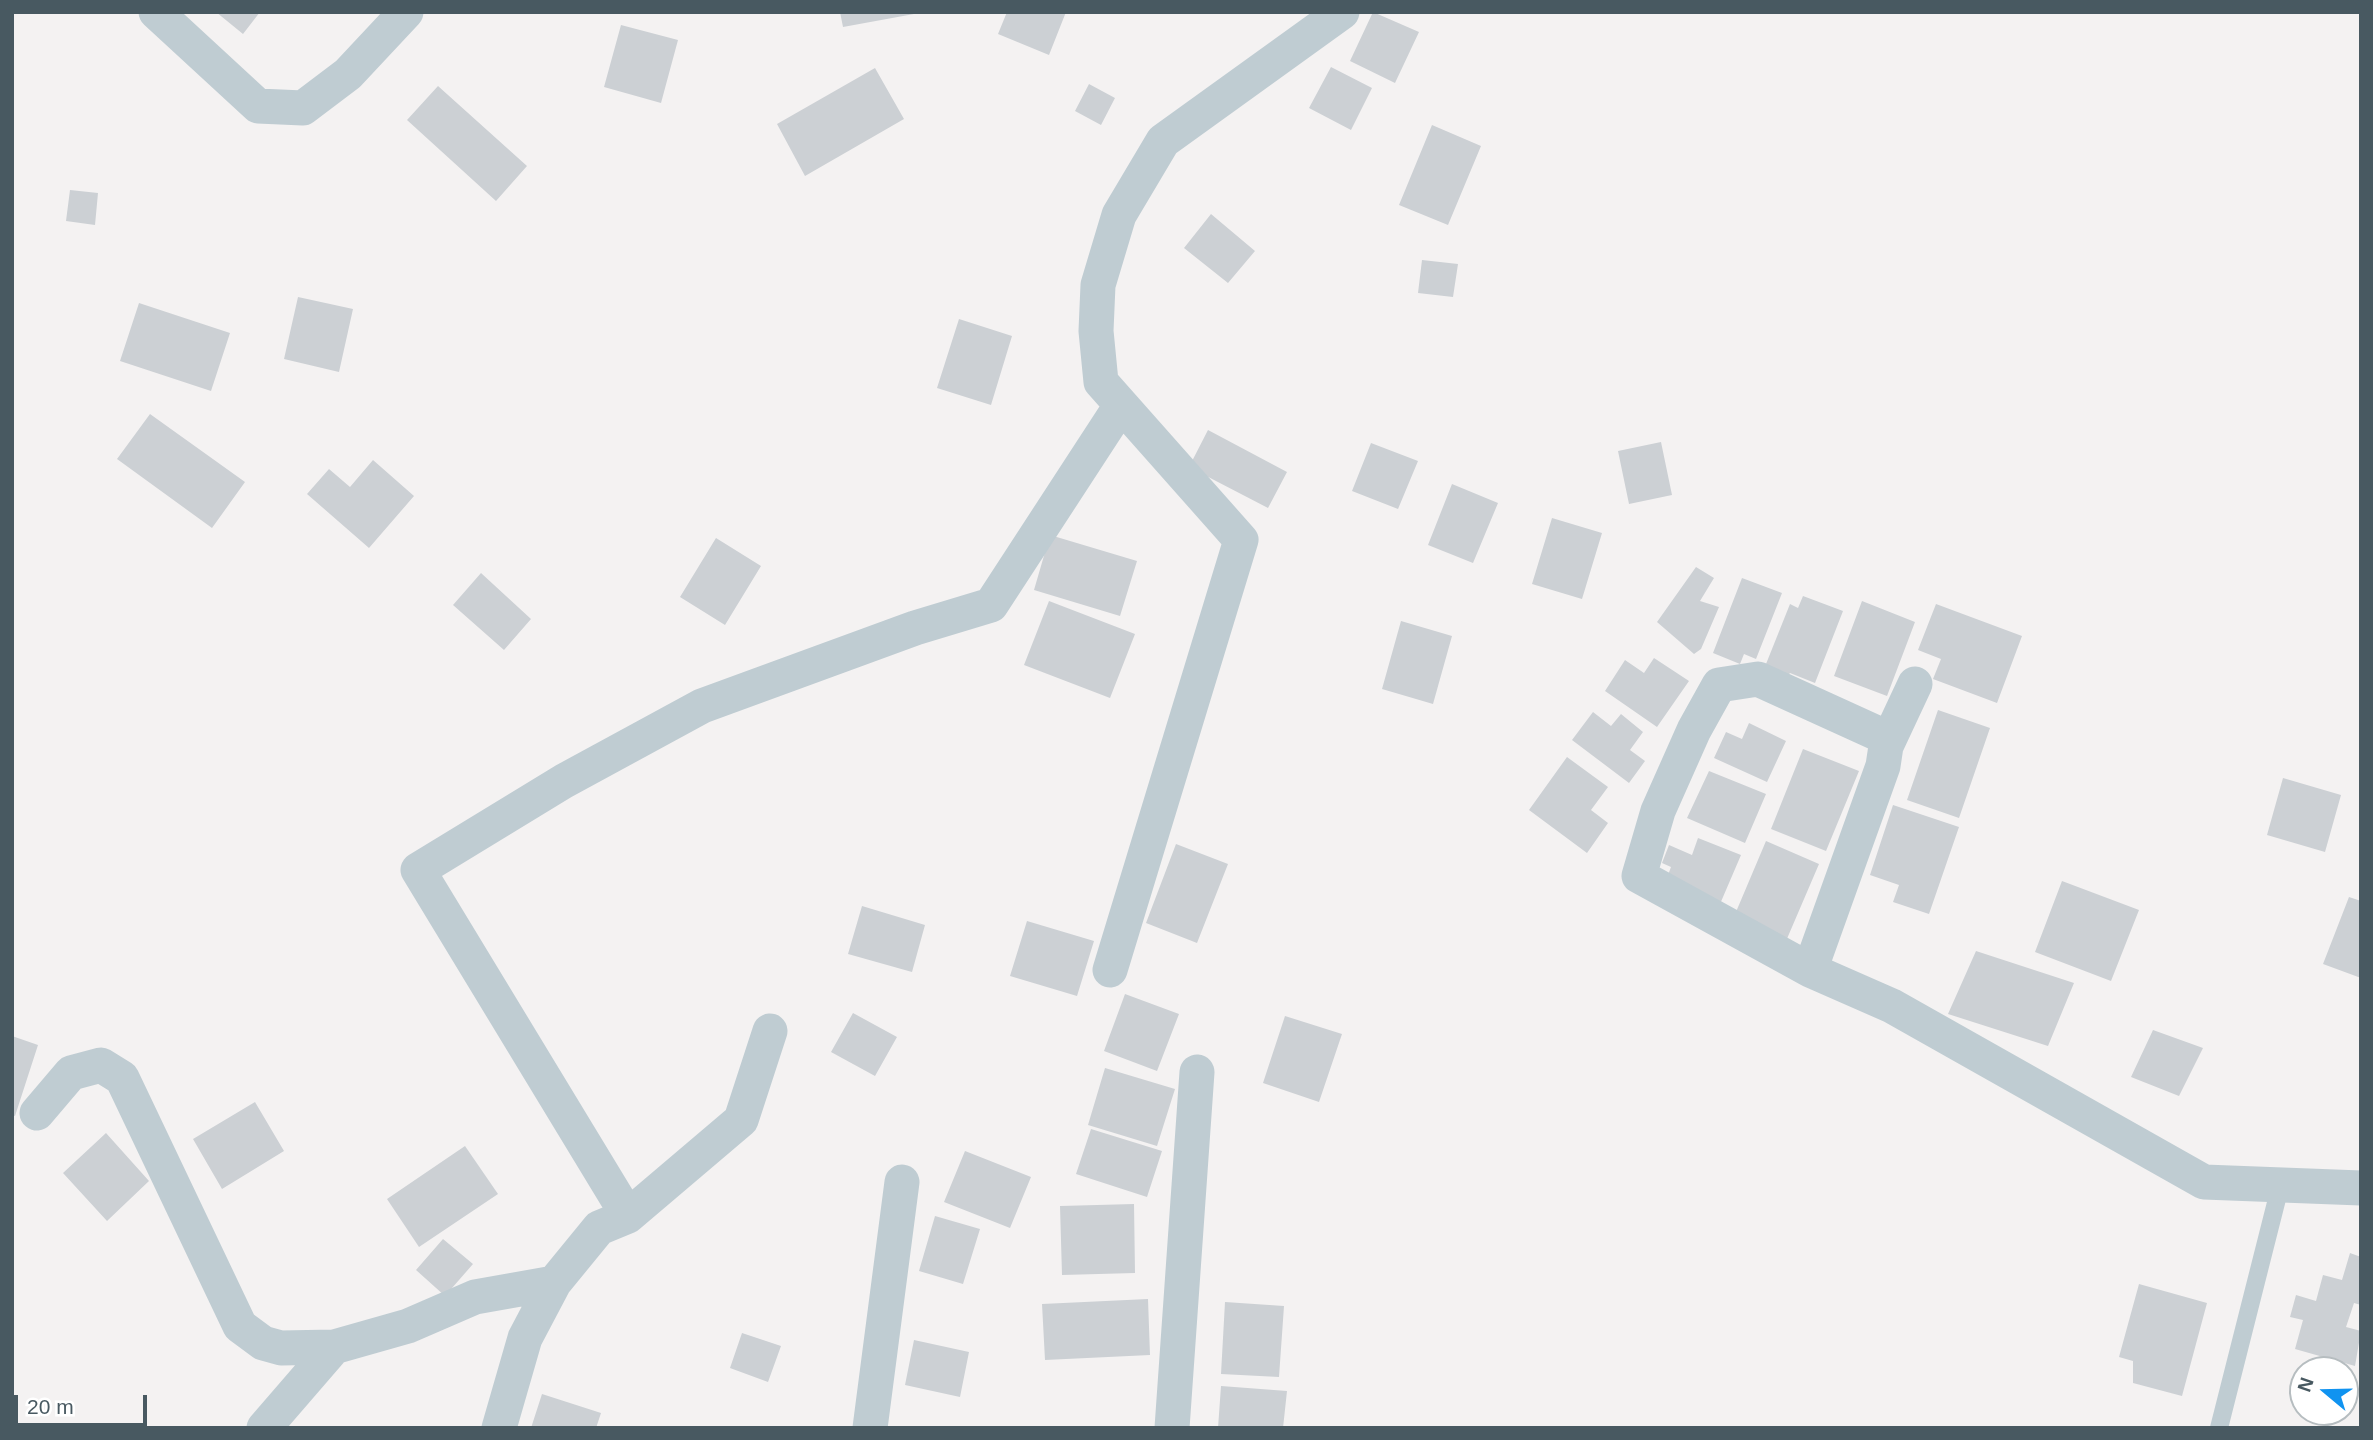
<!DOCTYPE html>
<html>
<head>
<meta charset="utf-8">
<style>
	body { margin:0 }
	#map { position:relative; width:2373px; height:1440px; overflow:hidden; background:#f4f2f2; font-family:Helvetica,sans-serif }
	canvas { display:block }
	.frame { position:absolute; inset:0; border:14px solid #485961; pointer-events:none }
	.north { position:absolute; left:2289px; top:1356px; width:70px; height:70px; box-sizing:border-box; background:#fff; border:2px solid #b6bdc0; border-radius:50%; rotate:289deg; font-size:19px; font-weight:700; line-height:28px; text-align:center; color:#485961 }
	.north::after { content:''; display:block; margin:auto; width:24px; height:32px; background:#1093f0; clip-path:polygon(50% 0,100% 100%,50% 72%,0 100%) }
	.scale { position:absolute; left:14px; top:1395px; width:133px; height:32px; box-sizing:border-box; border:4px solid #485961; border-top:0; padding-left:9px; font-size:21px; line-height:24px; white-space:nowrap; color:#485961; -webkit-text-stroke:5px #fff; paint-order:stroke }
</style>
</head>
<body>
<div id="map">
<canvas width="2373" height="1440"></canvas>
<div class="frame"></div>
<div class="north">N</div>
<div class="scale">20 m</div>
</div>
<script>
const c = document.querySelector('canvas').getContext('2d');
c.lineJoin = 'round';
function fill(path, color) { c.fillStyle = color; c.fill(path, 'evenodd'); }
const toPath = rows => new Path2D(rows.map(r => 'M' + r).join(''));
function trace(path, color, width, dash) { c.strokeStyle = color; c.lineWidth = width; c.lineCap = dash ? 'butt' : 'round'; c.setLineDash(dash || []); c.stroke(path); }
const building = toPath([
	[216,12,260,12,243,34],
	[840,12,914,12,914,14,843,27],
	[1007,12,1066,12,1049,55,998,34],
	[1373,12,1419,32,1395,83,1350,61],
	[621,25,678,40,661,103,604,87],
	[1331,67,1372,88,1351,130,1309,108],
	[875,68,904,119,805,176,777,124],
	[1089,84,1115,98,1101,125,1075,111],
	[438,86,527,166,496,201,407,120],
	[1432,125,1481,146,1448,225,1399,205],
	[70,190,98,193,95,225,66,221],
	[1211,214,1255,251,1228,283,1184,248],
	[1422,260,1458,264,1453,297,1418,293],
	[298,297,353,309,339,372,284,359],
	[139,303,230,333,211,391,120,361],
	[959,319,1012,336,991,405,937,388],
	[150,414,245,482,212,528,117,459],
	[1208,430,1287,472,1268,508,1189,467],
	[1661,442,1672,495,1629,504,1618,451],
	[1371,443,1418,461,1398,509,1352,491],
	[373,460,414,496,369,548,307,494,329,469,350,487],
	[1452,484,1498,503,1473,563,1428,545],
	[1552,518,1602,533,1582,599,1532,584],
	[1050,535,1137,561,1120,616,1034,590],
	[716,538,761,566,725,625,680,597],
	[1696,567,1714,578,1700,601,1719,607,1701,649,1694,654,1657,622],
	[481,573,531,619,504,650,453,605],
	[1742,578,1782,593,1756,659,1744,654,1740,664,1713,653],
	[1803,596,1843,611,1815,683,1790,673,1786,678,1764,669,1790,604,1798,608],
	[1049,601,1135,634,1110,698,1024,665],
	[1862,601,1915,622,1887,696,1834,676],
	[1936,604,2022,636,1997,703,1933,679,1941,659,1918,650],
	[1401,621,1452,636,1433,704,1382,689],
	[1654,658,1689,681,1657,727,1605,691,1625,660,1644,673],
	[1938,710,1990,728,1959,818,1907,800],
	[1593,712,1611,726,1621,714,1643,732,1630,750,1645,761,1629,783,1572,740],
	[1749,723,1786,741,1767,782,1714,758,1726,732,1742,739],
	[1803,749,1859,771,1826,851,1771,829],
	[1567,757,1608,787,1591,810,1608,823,1587,853,1529,810],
	[1709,771,1766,794,1745,843,1687,818],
	[2283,778,2341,795,2325,852,2267,835],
	[1893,805,1959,827,1929,914,1893,902,1899,885,1870,875],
	[1698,838,1741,855,1720,904,1668,875,1671,867,1662,863,1669,845,1692,855],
	[1766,841,1819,864,1786,941,1733,919],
	[1176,844,1228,864,1197,943,1146,923],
	[2062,881,2139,910,2111,981,2035,952],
	[2349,897,2361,901,2361,978,2323,964],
	[862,906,925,925,912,972,848,954],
	[1027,921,1094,941,1077,996,1010,976],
	[1976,951,2074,983,2048,1046,1948,1014],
	[1125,994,1179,1014,1157,1071,1104,1051],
	[853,1013,897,1037,875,1076,831,1052],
	[1285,1016,1342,1034,1319,1102,1263,1083],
	[2153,1030,2203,1048,2179,1096,2131,1077],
	[12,1036,38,1045,15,1116,12,1115],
	[1105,1068,1175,1089,1157,1146,1088,1125],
	[255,1102,284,1151,222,1189,193,1139],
	[1091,1129,1162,1151,1147,1197,1076,1174],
	[106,1133,149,1181,107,1221,63,1173],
	[465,1146,498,1194,419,1247,387,1199],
	[965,1151,1031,1177,1010,1228,944,1202],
	[1134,1204,1135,1273,1062,1275,1060,1206],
	[935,1216,980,1229,963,1284,919,1271],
	[443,1239,473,1264,445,1296,416,1270],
	[2350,1253,2361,1257,2361,1305,2354,1303,2346,1327,2361,1331,2355,1366,2295,1349,2303,1320,2290,1317,2296,1295,2316,1301,2323,1275,2342,1280],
	[2139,1284,2207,1303,2182,1396,2133,1383,2133,1361,2119,1357],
	[1148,1299,1150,1355,1045,1360,1042,1304],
	[1225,1302,1284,1306,1279,1377,1221,1374],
	[742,1333,781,1346,768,1382,730,1368],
	[914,1340,969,1352,960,1397,905,1385],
	[1221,1386,1287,1391,1283,1428,1218,1428],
	[542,1394,601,1413,596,1428,531,1428]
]);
const lane = toPath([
	[2219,1428,2281,1183]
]);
const street = toPath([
	[156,12,258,106,303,108,348,74,406,12],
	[1886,746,1915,684],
	[1110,970,1241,540,1101,382,1096,331,1098,285,1119,215,1163,141,1342,12],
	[1810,970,1639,876,1658,811,1694,730,1719,685,1758,679,1881,735,1886,746,1883,766,1810,970,1892,1006,2204,1182,2361,1188],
	[37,1113,71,1073,101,1065,122,1078,240,1326,263,1343,281,1348,334,1347,408,1326,475,1297,554,1283],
	[628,1216,418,870,564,781,702,706,915,628,991,605,1120,407],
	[264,1428,334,1347],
	[499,1428,525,1338,554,1283,599,1228,628,1216,741,1120,770,1031],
	[870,1428,902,1182],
	[1172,1428,1197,1072]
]);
fill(building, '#ccd0d4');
trace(lane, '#bfccd2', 18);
trace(street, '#bfccd2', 35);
</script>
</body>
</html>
